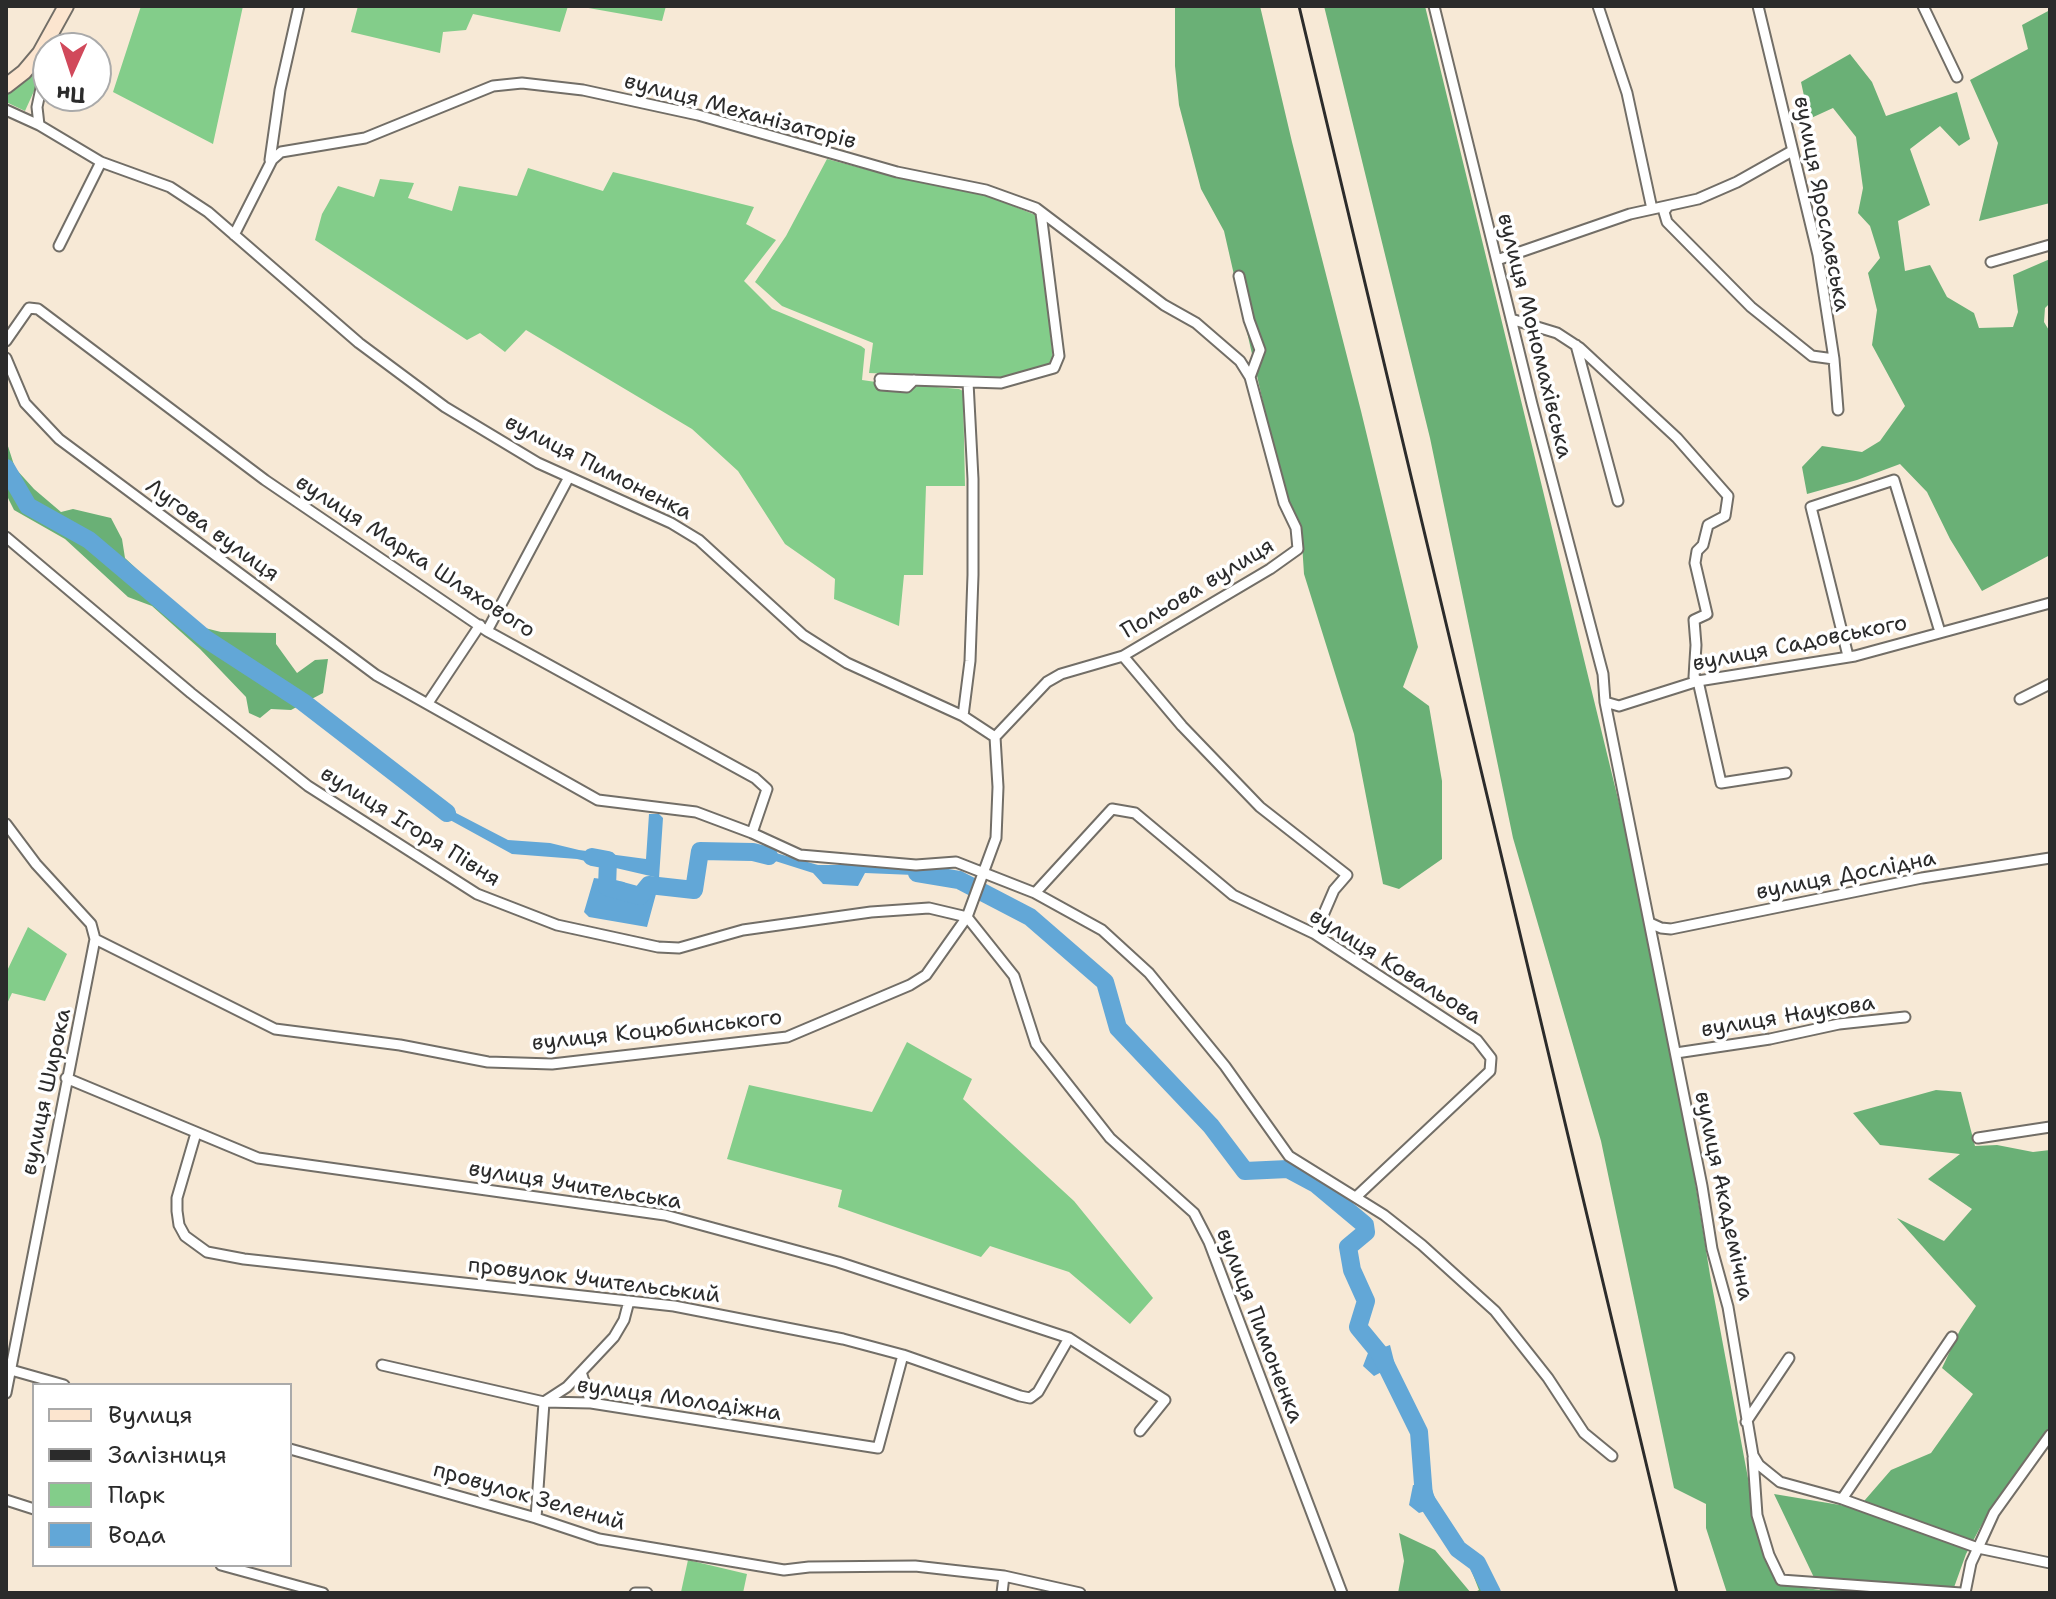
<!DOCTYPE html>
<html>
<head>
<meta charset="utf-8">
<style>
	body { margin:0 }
	#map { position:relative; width:2056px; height:1599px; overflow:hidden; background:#f7e9d6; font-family:"Shantell Sans",sans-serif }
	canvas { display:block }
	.frame { position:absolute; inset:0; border:8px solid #2b2b2b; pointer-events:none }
	.legend { position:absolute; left:32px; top:1383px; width:260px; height:184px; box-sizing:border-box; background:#fff; border:2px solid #aaa; margin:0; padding:10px 14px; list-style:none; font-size:24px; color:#2b2b2b }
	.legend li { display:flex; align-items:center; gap:16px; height:40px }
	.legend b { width:40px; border:2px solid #aaa }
	.north { position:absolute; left:32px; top:32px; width:80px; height:80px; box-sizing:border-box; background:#fff; border:2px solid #aaa; border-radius:50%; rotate:183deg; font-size:22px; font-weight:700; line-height:32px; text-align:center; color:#2b2b2b }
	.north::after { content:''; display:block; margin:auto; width:28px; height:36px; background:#d1495b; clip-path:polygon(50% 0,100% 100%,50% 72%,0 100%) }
</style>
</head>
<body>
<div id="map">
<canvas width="2056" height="1599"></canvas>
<div class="frame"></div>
<ul class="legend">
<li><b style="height:10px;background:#fce5cf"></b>Вулиця</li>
<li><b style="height:10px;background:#2b2b2b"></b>Залізниця</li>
<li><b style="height:22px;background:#83cd8a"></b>Парк</li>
<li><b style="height:22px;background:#62a7d7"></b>Вода</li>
</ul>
<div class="north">Пн</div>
</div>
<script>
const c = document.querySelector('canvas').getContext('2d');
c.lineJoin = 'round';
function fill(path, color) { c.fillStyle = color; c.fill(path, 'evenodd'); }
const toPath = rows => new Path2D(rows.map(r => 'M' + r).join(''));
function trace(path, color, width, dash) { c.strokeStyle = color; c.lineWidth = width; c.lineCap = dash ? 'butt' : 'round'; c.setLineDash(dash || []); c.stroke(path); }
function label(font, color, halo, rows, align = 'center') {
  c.font = font + ' "Shantell Sans",sans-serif'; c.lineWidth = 7; c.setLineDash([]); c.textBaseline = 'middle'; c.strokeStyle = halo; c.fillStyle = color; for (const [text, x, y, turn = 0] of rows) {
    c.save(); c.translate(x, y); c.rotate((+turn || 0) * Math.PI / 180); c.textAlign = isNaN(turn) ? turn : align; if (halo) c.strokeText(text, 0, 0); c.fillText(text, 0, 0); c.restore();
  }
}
const green = toPath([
	[141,6,243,6,213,144,113,92],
	[358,6,568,6,560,32,473,14,466,30,443,32,440,53,351,32],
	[577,6,666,6,662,21],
	[35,67,39,80,25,111,6,102,6,95,25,82,25,75],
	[827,159,907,180,983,194,1038,216,1053,360,1049,366,1005,379,869,373,873,343,782,306,755,282,786,236],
	[528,168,603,191,613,172,754,207,746,224,776,240,744,281,772,309,861,346,865,349,862,380,876,382,879,389,908,392,914,385,959,389,963,391,965,486,926,486,923,575,904,575,899,626,834,599,835,579,785,544,738,471,692,429,526,330,505,352,480,333,467,340,315,240,322,214,338,186,374,197,380,179,414,183,408,198,452,211,459,186,517,196],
	[28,927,67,954,45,1001,12,993,6,1006,6,973],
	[907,1042,972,1079,963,1099,1074,1201,1153,1298,1130,1324,1069,1272,990,1246,981,1257,838,1207,842,1190,727,1159,749,1085,872,1112],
	[688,1560,747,1574,743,1593,681,1592]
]);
const forest = toPath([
	[1175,6,1260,6,1292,142,1361,411,1418,647,1403,687,1429,706,1442,781,1442,859,1399,889,1383,884,1354,734,1304,574,1301,528,1283,490,1224,231,1201,189,1179,105,1175,66],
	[1324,6,1425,6,1664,988,1710,1275,1759,1537,1779,1584,1820,1590,1774,1494,1858,1508,1891,1470,1931,1453,1973,1394,1942,1368,1960,1330,1976,1306,1897,1218,1944,1241,1972,1209,1928,1179,1960,1154,1880,1145,1853,1113,1936,1090,1961,1092,1975,1146,1997,1145,2033,1152,2050,1150,2050,1445,2043,1441,1989,1511,1966,1554,1952,1593,1727,1593,1706,1528,1706,1504,1674,1488,1601,1141,1513,838,1430,438],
	[2050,10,2050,203,1979,221,1998,143,1970,80,2028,49,2022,25],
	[1850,54,1872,82,1886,116,1957,92,1970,139,1959,146,1940,126,1910,149,1930,205,1898,221,1905,271,1930,265,1947,297,1974,313,1979,328,2013,327,2018,312,2013,275,2050,259,2050,303,2045,308,2044,322,2050,332,2050,555,1982,591,1950,539,1927,492,1900,464,1857,480,1807,494,1802,467,1822,446,1862,452,1880,441,1905,406,1872,345,1877,310,1868,273,1880,258,1870,226,1858,213,1863,188,1856,137,1833,108,1809,119,1801,82],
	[6,440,15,468,34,489,61,512,73,509,111,518,122,539,125,558,197,626,221,632,276,633,276,644,297,673,315,660,328,659,323,693,291,710,271,709,260,718,249,713,246,697,200,649,152,606,128,597,65,539,14,510,6,494],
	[1399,1533,1435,1550,1471,1593,1398,1593,1404,1561],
	[1468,1562,1486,1567,1495,1593,1473,1593,1479,1590]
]);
const water = toPath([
	[429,799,508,840,550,843,579,850,646,859,649,814,659,814,663,818,659,878,577,859,512,854,430,809],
	[748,845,818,865,849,865,949,873,938,876,865,873,858,886,823,884,813,873,772,860,759,862,744,858],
	[594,878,624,882,630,889,646,891,653,889,656,894,647,927,589,917,584,912],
	[1390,1345,1395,1365,1374,1376,1363,1366,1368,1353],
	[1413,1485,1431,1486,1438,1507,1419,1513,1409,1505]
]);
const river = toPath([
	[6,468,28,506,89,540,206,639,303,702,447,813],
	[592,857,608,860,607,887,640,896,649,885,694,890,700,851,753,852,769,856],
	[917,873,959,880,1030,917,1105,982,1118,1028,1211,1126,1245,1171,1288,1169,1316,1184,1365,1225,1366,1232,1348,1247,1352,1270,1366,1301,1358,1327,1381,1355,1419,1432,1424,1497,1458,1549,1477,1563,1492,1593]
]);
const street = toPath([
	[1434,6,1532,404,1603,674,1605,702,1702,1186,1712,1249,1728,1307,1753,1455,1759,1465,1780,1482,1842,1499,1978,1548,1994,1513,2050,1435],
	[1598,6,1627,93,1652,209],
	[1758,6,1818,255,1834,359,1838,410],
	[1923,6,1957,77],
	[6,110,39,125,37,107,44,74,40,54],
	[39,125,101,162,170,187,208,212,359,343,445,407,538,463,671,523,699,540,803,635,847,663,963,716,995,737],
	[270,160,280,90,299,6],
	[1668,206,1664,212,1667,222,1751,307,1812,356,1834,359],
	[234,235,272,160,281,152,365,138,493,86,522,83,583,90,698,115,897,172,986,190,1036,208,1164,305,1196,323,1240,361,1250,377,1284,503,1296,528,1298,549,1270,569,1123,656,1061,674,1047,682,995,737],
	[59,246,101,162],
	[1497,260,1630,214,1698,199,1737,182,1792,151],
	[1991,262,2050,245],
	[1239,276,1249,320,1260,350,1250,377],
	[1511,319,1557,333,1580,348,1677,438,1728,496,1725,516,1708,525,1703,545,1697,551,1695,563,1707,614,1694,620,1696,645,1694,677,1698,681,1721,783,1786,773],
	[6,341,29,308,38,309,265,480,487,631,755,778,767,789,752,833,800,855,916,865,956,862,1035,893,1102,930,1149,973,1225,1066,1289,1156,1384,1215,1422,1245,1495,1311,1548,1378,1584,1433,1612,1456],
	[1576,345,1618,501],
	[6,358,25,403,59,439,376,675,598,800,696,812,752,833],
	[880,379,1001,383,1054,368,1059,356,1041,213],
	[880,383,881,385,907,387,914,380],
	[6,537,191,693,308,786,477,894,557,925,658,947,679,948,743,930,871,912,929,908,967,917],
	[487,631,569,477],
	[1123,656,1182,726,1260,807,1347,875,1334,890,1315,934],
	[1848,656,1811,507,1894,480,1940,632],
	[2020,699,2050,684],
	[1605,702,1619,706,1698,681,1855,656,2050,603],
	[428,703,480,625],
	[963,716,970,661,973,575,973,479,968,382],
	[6,824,36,864,91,924,95,939,275,1029,400,1045,488,1062,552,1064,787,1037,910,985,926,975,967,917,996,838,998,787,995,737],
	[1035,893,1112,809,1135,813,1233,895,1315,934,1477,1040,1491,1058,1490,1071,1357,1196],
	[967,917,1014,976,1036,1044,1110,1138,1194,1213,1209,1242,1342,1593],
	[1650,923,1661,928,1671,929,1922,878,2050,858],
	[1676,1053,1770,1039,1839,1024,1905,1017],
	[66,1078,258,1158,665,1215,838,1262,1069,1338,1165,1400,1140,1431],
	[196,1133,177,1198,177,1211,179,1225,185,1236,207,1252,244,1259,674,1306,843,1339,903,1355,1020,1396,1030,1398,1038,1392,1069,1338],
	[1978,1138,2050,1127],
	[382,1365,544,1402,591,1403,878,1448,903,1355],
	[11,1370,64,1385],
	[581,1372,591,1403],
	[6,1393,95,939],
	[1746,1422,1789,1358],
	[290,1449,536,1518,599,1539,784,1570,809,1567,915,1566,1004,1576,1080,1593],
	[1753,1458,1757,1515,1769,1555,1781,1580,1961,1593],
	[1842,1499,1952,1337],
	[6,1500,34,1509],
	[536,1518,544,1402,567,1387,614,1337,624,1320,629,1301],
	[221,1565,323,1593],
	[635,1593,647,1593],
	[1002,1593,1004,1576],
	[1965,1593,1971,1563,1978,1548,2050,1563]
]);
const secondary = toPath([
	[6,86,24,72,40,53,66,6]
]);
const rail = toPath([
	[1299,6,1677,1593]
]);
const streetNames = [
	["вулиця Механізаторів",740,112,15],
	["вулиця Ярославська",1821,204,79],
	["вулиця Мономахівська",1534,336,76],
	["вулиця Пимоненка",598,468,27],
	["Лугова вулиця",212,531,36],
	["вулиця Марка Шляхового",415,557,33],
	["Польова вулиця",1198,589,-31],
	["вулиця Садовського",1800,644,-11],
	["вулиця Ігоря Півня",410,827,32],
	["вулиця Дослідна",1846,876,-11],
	["вулиця Ковальова",1395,967,32],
	["вулиця Наукова",1788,1017,-9],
	["вулиця Коцюбинського",657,1031,-6],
	["вулиця Широка",47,1092,-78],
	["вулиця Учительська",575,1186,9],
	["вулиця Академічна",1723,1196,78],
	["провулок Учительський",594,1281,7],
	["вулиця Пимоненка",1259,1326,69],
	["вулиця Молодіжна",679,1400,8],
	["провулок Зелений",529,1497,16]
];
fill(green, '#83cd8a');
fill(forest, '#6ab076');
fill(water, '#62a7d7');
trace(river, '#62a7d7', 18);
trace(street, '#726e67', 13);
trace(secondary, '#726e67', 18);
trace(street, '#fff', 9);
trace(secondary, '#fce5cf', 14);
trace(rail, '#2b2b2b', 3);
label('22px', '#2b2b2b', '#fff', streetNames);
</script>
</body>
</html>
